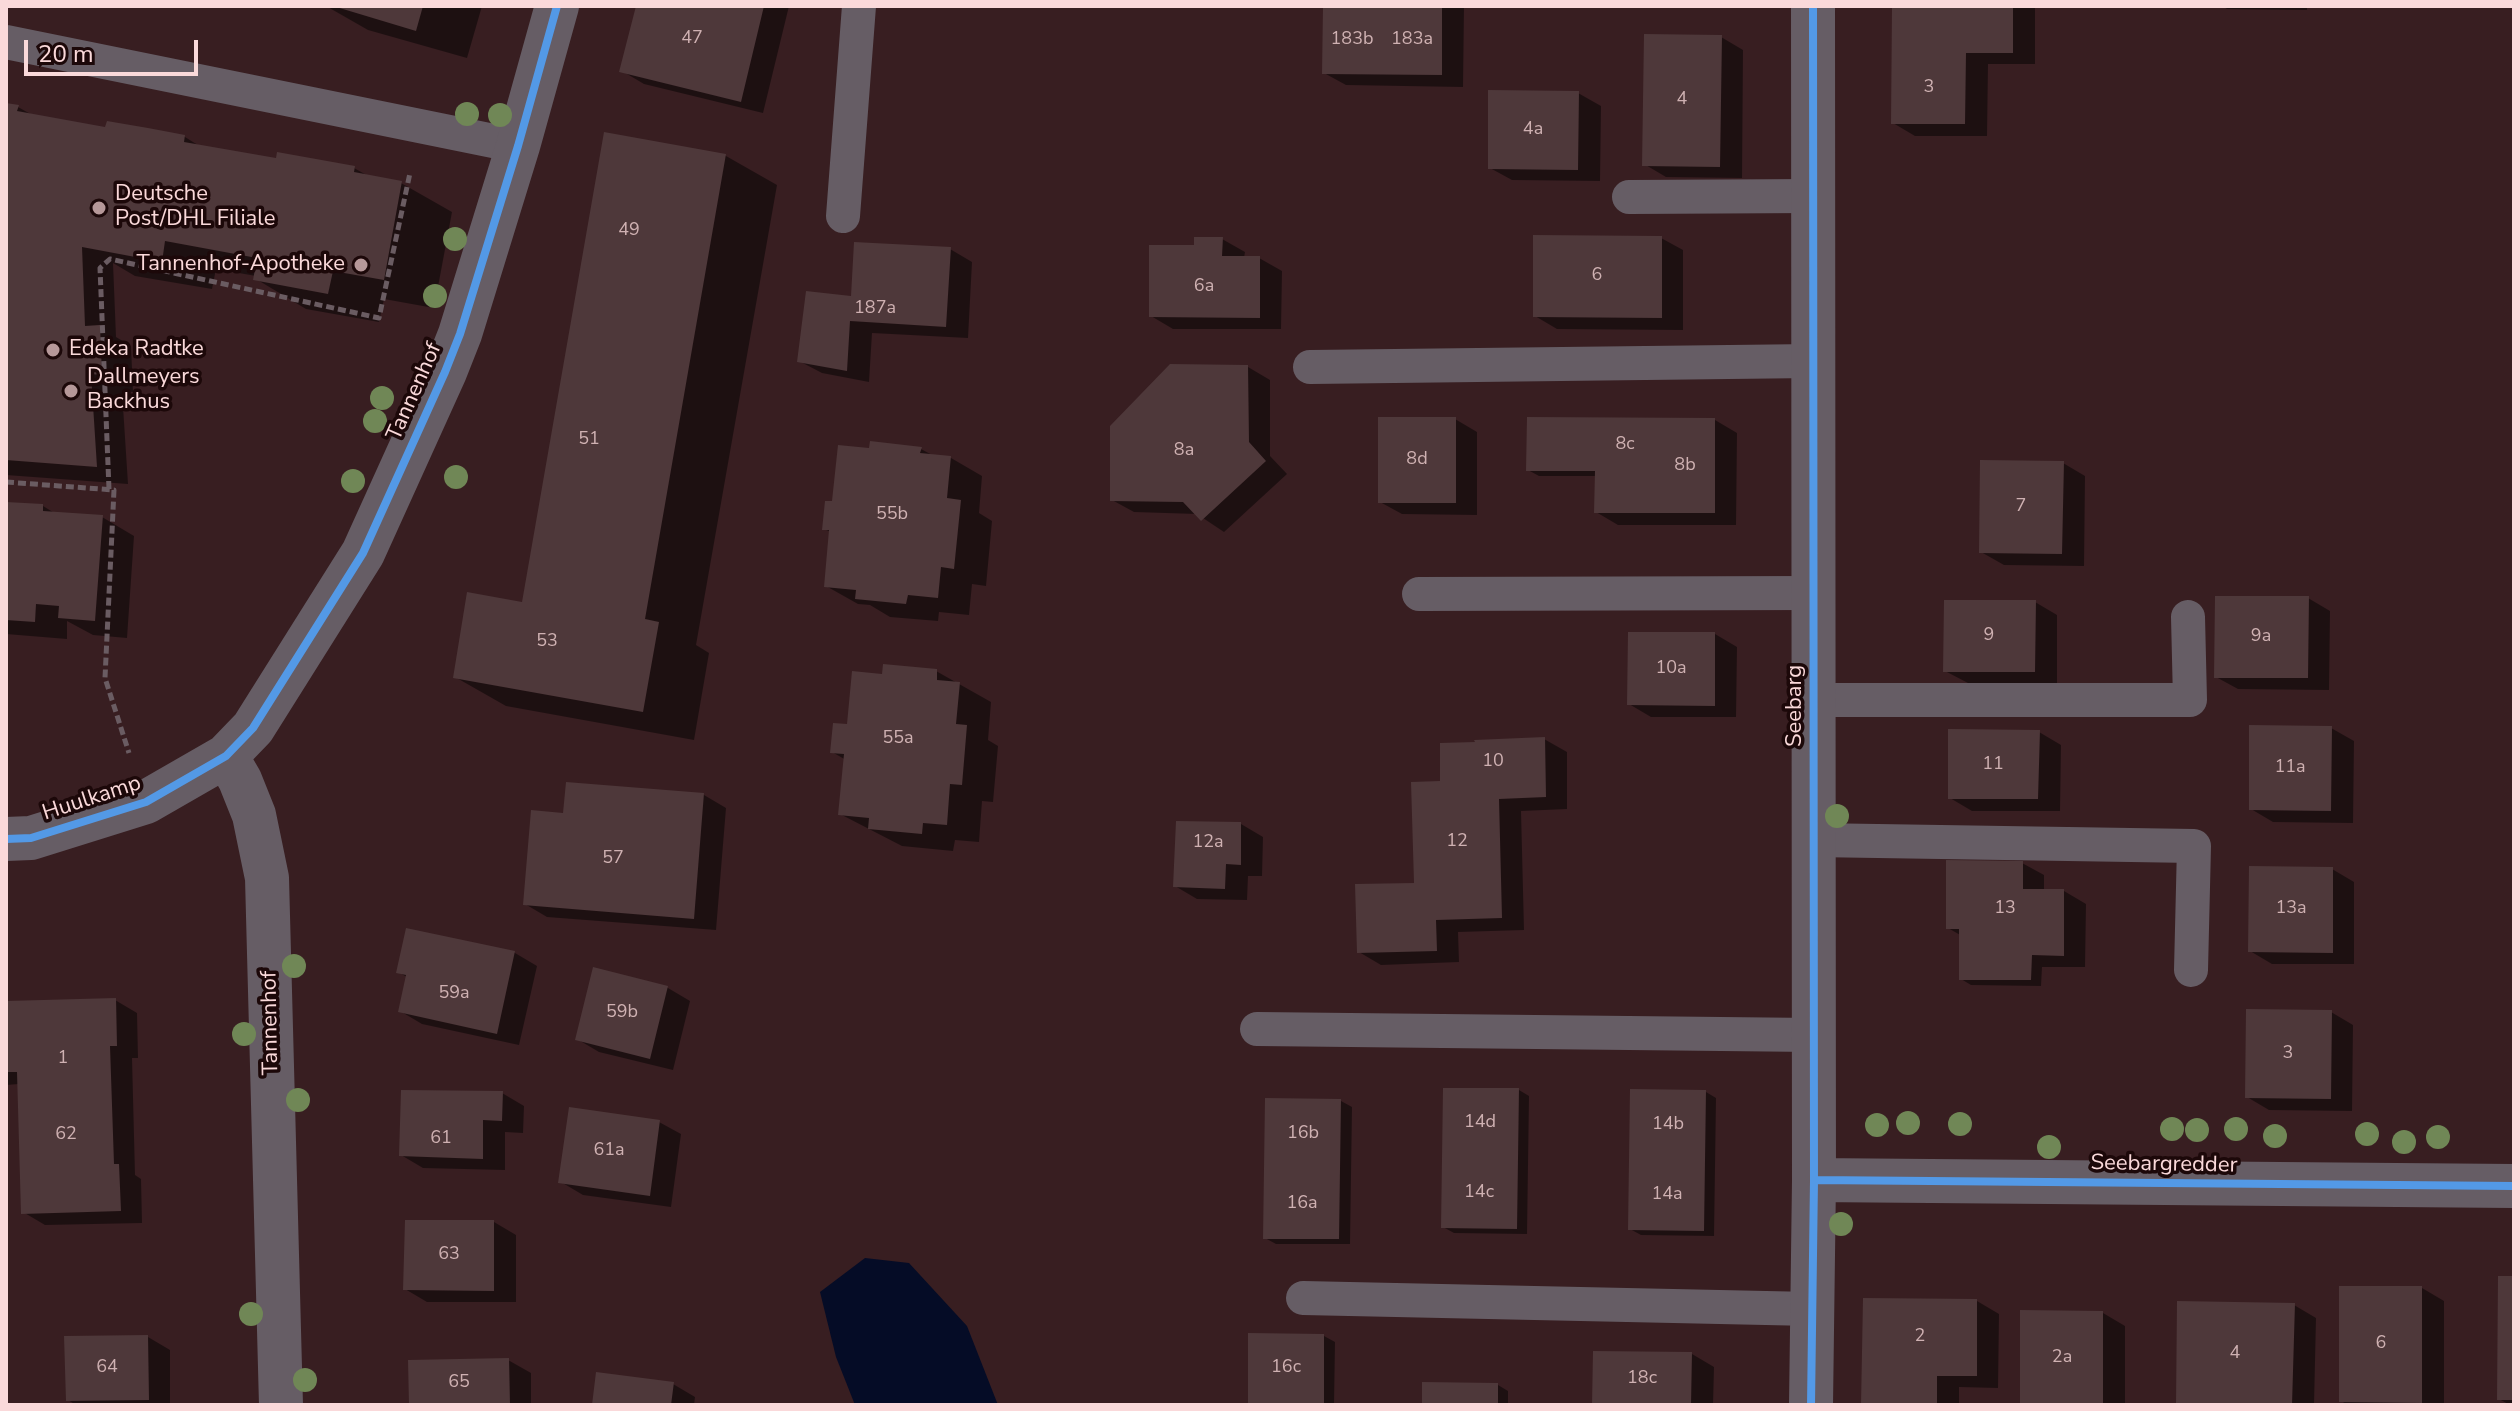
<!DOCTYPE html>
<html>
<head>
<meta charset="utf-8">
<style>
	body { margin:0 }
	#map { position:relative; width:2520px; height:1411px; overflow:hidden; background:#381e21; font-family:"Nunito Sans",sans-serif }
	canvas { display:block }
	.frame { position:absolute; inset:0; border:8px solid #fad9da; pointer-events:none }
	.scale { position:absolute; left:24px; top:40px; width:174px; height:36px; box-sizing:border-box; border:4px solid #fad9da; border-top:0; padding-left:10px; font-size:24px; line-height:28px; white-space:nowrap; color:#fad9da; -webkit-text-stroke:6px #1c0809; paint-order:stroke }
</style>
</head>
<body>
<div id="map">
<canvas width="2520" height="1411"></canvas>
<div class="frame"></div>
<div class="scale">20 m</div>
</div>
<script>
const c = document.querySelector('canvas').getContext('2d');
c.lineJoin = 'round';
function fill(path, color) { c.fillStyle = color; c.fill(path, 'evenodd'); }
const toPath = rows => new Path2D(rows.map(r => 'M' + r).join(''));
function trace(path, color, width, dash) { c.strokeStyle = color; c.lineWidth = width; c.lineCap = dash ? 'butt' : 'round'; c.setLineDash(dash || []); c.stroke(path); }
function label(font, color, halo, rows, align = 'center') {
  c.font = font + ' "Nunito Sans",sans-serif'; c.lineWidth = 7; c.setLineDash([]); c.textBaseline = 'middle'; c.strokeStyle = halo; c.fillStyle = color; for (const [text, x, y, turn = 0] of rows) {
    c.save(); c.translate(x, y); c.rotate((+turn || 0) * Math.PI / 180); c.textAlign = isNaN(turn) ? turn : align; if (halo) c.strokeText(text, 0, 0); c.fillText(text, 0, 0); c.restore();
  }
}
const water = toPath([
	[865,1258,909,1263,967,1326,998,1405,855,1405,836,1357,820,1292]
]);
const shadow = toPath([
	[326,6,482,6,467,58,368,30],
	[638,6,789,6,763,113,644,84,622,71],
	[1325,6,1464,6,1463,87,1346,85,1324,73],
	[1894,6,2035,6,2035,64,1988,64,1987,136,1915,136,1893,123],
	[2222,6,2307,6,2307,10,2227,9],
	[1721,37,1743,50,1742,178,1666,177,1644,164],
	[1578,93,1601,106,1600,181,1512,180,1490,168],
	[6,105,18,107,34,116,107,130,185,137,201,147,278,160,354,168,370,177,401,183,452,212,434,308,384,299,379,322,306,309,256,279,256,276,216,269,212,289,135,276,113,263,116,337,131,346,133,392,122,391,128,484,6,475],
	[605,135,726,156,777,185,696,645,709,653,694,740,506,706,455,677,523,604],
	[1661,238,1683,250,1683,330,1557,329,1535,316],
	[1222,239,1245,252,1244,258,1259,258,1282,271,1281,329,1173,329,1151,316,1196,247],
	[950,249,972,262,968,338,872,333,869,382,822,373,799,361,852,298],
	[1248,367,1270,380,1270,456,1287,474,1224,532,1197,514,1134,512,1112,500],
	[1455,419,1477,432,1477,515,1402,514,1380,502],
	[1715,420,1737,433,1736,525,1618,525,1596,512,1596,476,1539,476,1528,470],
	[921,449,934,456,951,458,982,476,979,513,992,521,986,586,972,584,969,615,939,612,938,621,890,617,870,605,858,604,826,586,831,532,824,529,834,503,871,450],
	[2063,463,2085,476,2084,566,2004,565,1981,552],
	[6,504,43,506,56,514,102,517,134,536,127,638,93,635,67,621,67,639,6,634],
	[2308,598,2330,611,2329,690,2238,689,2216,677],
	[2035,602,2057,615,2057,684,1968,683,1945,671],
	[1715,634,1737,647,1736,717,1651,717,1629,704],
	[936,671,991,702,988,740,998,746,993,802,982,801,979,842,955,840,953,851,902,846,840,814,846,760,832,752,884,676],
	[2331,728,2354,741,2353,823,2273,822,2251,809],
	[2039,732,2061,745,2060,811,1972,811,1950,798],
	[1544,739,1567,752,1567,809,1521,811,1524,930,1458,932,1459,962,1381,965,1359,952],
	[704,795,726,808,716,930,547,917,525,904,564,815],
	[1241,824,1263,837,1262,876,1248,876,1247,900,1197,899,1175,886],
	[2022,863,2044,875,2044,891,2064,891,2086,904,2085,967,2042,967,2041,986,1971,985,1961,979,1962,936,1948,928],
	[2332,869,2354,882,2354,964,2272,964,2250,951],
	[408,930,515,953,537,966,519,1045,422,1024,400,1011,407,977,398,972],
	[594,970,668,988,690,1001,673,1070,599,1052,577,1039],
	[115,1000,137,1013,138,1058,132,1058,135,1175,141,1179,142,1223,45,1225,23,1212,19,1084,6,1085,6,1003],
	[2331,1012,2353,1025,2352,1111,2269,1110,2247,1097],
	[1519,1090,1529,1096,1527,1234,1454,1233,1443,1227],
	[1706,1092,1716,1098,1714,1236,1641,1235,1630,1229],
	[502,1093,524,1106,523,1133,505,1132,505,1170,423,1168,401,1155],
	[1341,1101,1352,1107,1350,1244,1276,1244,1265,1238],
	[659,1122,681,1134,671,1207,583,1195,561,1182],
	[494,1222,516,1235,516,1302,427,1302,405,1289],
	[2514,1278,2514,1405,2510,1405,2499,1399],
	[2422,1288,2444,1301,2444,1405,2348,1405,2341,1401],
	[1977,1301,1999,1314,1998,1388,1959,1387,1959,1405,1863,1405],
	[2294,1305,2316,1318,2314,1405,2178,1405],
	[2103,1313,2125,1326,2125,1405,2022,1405],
	[1324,1336,1335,1342,1334,1405,1250,1405],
	[148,1337,170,1350,170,1405,76,1405,68,1400],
	[1692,1354,1714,1367,1713,1405,1594,1405],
	[508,1360,531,1373,531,1405,411,1405],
	[673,1384,695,1397,694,1405,594,1405],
	[1498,1385,1508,1391,1508,1405,1424,1405]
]);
const building = toPath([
	[333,6,423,6,416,31],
	[636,6,764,6,741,102,619,72],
	[1323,6,1442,6,1442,75,1322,74],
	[1892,6,2013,6,2013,53,1966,53,1965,124,1891,124],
	[1644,34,1722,35,1720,167,1642,166],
	[1488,90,1579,91,1578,170,1488,169],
	[6,103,19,105,17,111,105,127,107,121,148,128,185,135,184,142,276,158,277,152,355,166,354,172,402,181,384,280,333,271,328,294,253,280,257,258,165,241,162,262,82,247,85,326,100,325,102,375,91,374,97,467,6,460],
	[604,132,726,154,645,619,659,622,643,712,453,678,467,592,522,602],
	[1533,235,1662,236,1662,318,1533,317],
	[1194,237,1223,237,1222,256,1260,256,1260,318,1149,317,1149,245,1194,245],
	[854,242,951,247,946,327,850,321,847,371,797,362,806,291,851,296],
	[1170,364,1248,365,1249,442,1266,461,1201,521,1183,502,1110,501,1110,426],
	[1378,417,1456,417,1456,503,1378,503],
	[1527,417,1715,418,1715,513,1594,513,1595,471,1526,471],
	[870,441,922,447,920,453,951,456,947,498,961,500,954,569,941,567,938,598,908,595,906,604,855,599,856,590,824,587,829,530,822,530,825,501,832,501,838,445,869,448],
	[1980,460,2064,461,2062,554,1979,553],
	[6,502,43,504,43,511,103,515,95,621,58,618,59,606,36,604,35,622,6,620],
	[2215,596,2309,596,2308,678,2214,678],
	[1944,600,2036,600,2035,672,1943,672],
	[1628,632,1715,632,1715,706,1627,705],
	[883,664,937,669,937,680,960,682,956,724,967,725,962,785,950,784,947,825,923,823,922,834,868,829,869,818,838,815,844,754,830,753,833,723,847,724,852,671,882,674],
	[2249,725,2332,726,2331,811,2249,810],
	[1948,729,2040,730,2038,799,1948,799],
	[1545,737,1546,797,1499,799,1502,918,1436,920,1437,951,1357,953,1355,884,1414,883,1411,782,1440,781,1440,743,1475,742,1474,740],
	[566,782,704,793,694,919,523,905,531,810,563,813],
	[1176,821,1241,822,1241,865,1226,864,1225,889,1173,887],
	[1946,860,2023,861,2023,889,2064,889,2064,956,2032,955,2031,980,1959,980,1959,929,1946,929],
	[2249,866,2333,867,2333,953,2248,952],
	[406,928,515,951,497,1034,398,1012,406,975,396,973],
	[593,967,668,986,650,1059,575,1040],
	[116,998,117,1046,110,1046,114,1164,119,1164,121,1211,21,1214,17,1072,6,1072,6,1001],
	[2246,1009,2332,1010,2331,1099,2245,1098],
	[1443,1088,1519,1088,1517,1229,1441,1228],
	[1630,1089,1706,1090,1704,1231,1628,1230],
	[401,1090,503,1091,502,1121,483,1120,483,1159,399,1156],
	[1265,1098,1341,1099,1339,1239,1263,1239],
	[569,1107,660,1120,650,1196,558,1183],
	[405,1220,494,1220,494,1291,403,1290],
	[2498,1276,2514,1276,2514,1400,2497,1400],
	[2339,1286,2422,1286,2422,1403,2339,1402],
	[1863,1298,1977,1299,1977,1376,1937,1376,1937,1405,1861,1405],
	[2177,1301,2295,1303,2292,1405,2176,1405],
	[2020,1310,2103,1311,2103,1405,2020,1405],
	[1248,1333,1324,1334,1324,1405,1248,1405],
	[148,1335,149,1400,66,1401,64,1336],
	[1593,1351,1692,1352,1691,1405,1592,1405],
	[509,1358,510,1405,409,1405,408,1360],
	[596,1372,674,1382,671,1405,592,1405],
	[1422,1382,1498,1383,1498,1405,1422,1405]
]);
const path = toPath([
	[6,482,114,490,105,678,129,753],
	[109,489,100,268,110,259,379,318,410,173]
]);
const lane = toPath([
	[6,42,518,146],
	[1629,197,1813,196],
	[843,216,859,6],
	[1310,367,1813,361],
	[1419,594,1814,593],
	[1814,700,2190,700,2188,617],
	[1814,840,2194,846,2191,970],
	[1257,1029,1814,1035],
	[1303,1298,1812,1309]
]);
const street = toPath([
	[226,756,240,780,254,815,267,878,281,1405],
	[6,839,31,838,146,802,226,756,253,728,363,553,445,372,460,334,518,146,557,6],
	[1814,1180,2514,1186],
	[1811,1405,1814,1180,1813,6]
]);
const cycleway = toPath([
	[6,839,31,838,146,802,226,756,253,728,363,553,445,372,460,334,518,146,557,6],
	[1814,1180,2514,1186],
	[1811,1405,1814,1180,1813,6]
]);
const trees = [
	[467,114],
	[500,115],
	[455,239],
	[435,296],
	[382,398],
	[375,421],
	[456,477],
	[353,481],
	[1837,816],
	[294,966],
	[244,1034],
	[298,1100],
	[1908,1123],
	[1960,1124],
	[1877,1125],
	[2172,1129],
	[2236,1129],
	[2197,1130],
	[2367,1134],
	[2275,1136],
	[2438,1137],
	[2404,1142],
	[2049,1147],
	[1841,1224],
	[251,1314],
	[305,1380]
];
const markers = [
	[99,208,8,"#b69899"],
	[361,265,8,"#b69899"],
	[53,350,8,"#b69899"],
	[71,391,8,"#b69899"]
];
const numberNames = [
	["47",692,39],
	["183b",1352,40],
	["183a",1412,40],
	["3",1929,88],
	["4",1682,100],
	["4a",1533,130],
	["49",629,231],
	["6",1597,276],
	["6a",1204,287],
	["187a",875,309],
	["51",589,440],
	["8c",1625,445],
	["8a",1184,451],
	["8d",1417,460],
	["8b",1685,466],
	["7",2021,507],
	["55b",892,515],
	["9",1989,636],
	["9a",2261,637],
	["53",547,642],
	["10a",1671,669],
	["55a",898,739],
	["10",1493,762],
	["11",1993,765],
	["11a",2290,768],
	["12",1457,842],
	["12a",1208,843],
	["57",613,859],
	["13",2005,909],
	["13a",2291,909],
	["59a",454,994],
	["59b",622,1013],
	["3",2288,1054],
	["1",63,1059],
	["14d",1480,1123],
	["14b",1668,1125],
	["16b",1303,1134],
	["62",66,1135],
	["61",441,1139],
	["61a",609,1151],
	["14c",1479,1193],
	["14a",1667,1195],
	["16a",1302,1204],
	["63",449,1255],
	["2",1920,1337],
	["6",2381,1344],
	["4",2235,1354],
	["2a",2062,1358],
	["64",107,1368],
	["16c",1286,1368],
	["18c",1642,1379],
	["65",459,1383]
];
const poiNames = [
	["Deutsche",115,195],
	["Post/DHL Filiale",115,220],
	["Tannenhof-Apotheke",345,265,"right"],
	["Edeka Radtke",69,350],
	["Dallmeyers",87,378],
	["Backhus",87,403]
];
const streetNames = [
	["Tannenhof",415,392,-66],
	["Seebarg",1796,706,-90],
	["Huulkamp",92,799,-18],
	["Tannenhof",271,1023,-91],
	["Seebargredder",2164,1165,1]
];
fill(water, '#050c26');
fill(shadow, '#0007');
fill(building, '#4e383a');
trace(path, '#6a5c62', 5, [8, 4]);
trace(lane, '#665d65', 34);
trace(street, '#665d65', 44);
trace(cycleway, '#5399e6', 8);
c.fillStyle = '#708756';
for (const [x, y] of trees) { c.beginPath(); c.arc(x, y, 12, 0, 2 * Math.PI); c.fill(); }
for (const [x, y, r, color] of markers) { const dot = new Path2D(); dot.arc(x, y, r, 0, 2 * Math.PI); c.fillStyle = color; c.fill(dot); trace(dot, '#1c0809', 3); }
label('18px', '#cfb1b2', null, numberNames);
label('22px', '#fad9da', '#1c0809', poiNames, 'left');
label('22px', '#fad9da', '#1c0809', streetNames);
</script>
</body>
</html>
